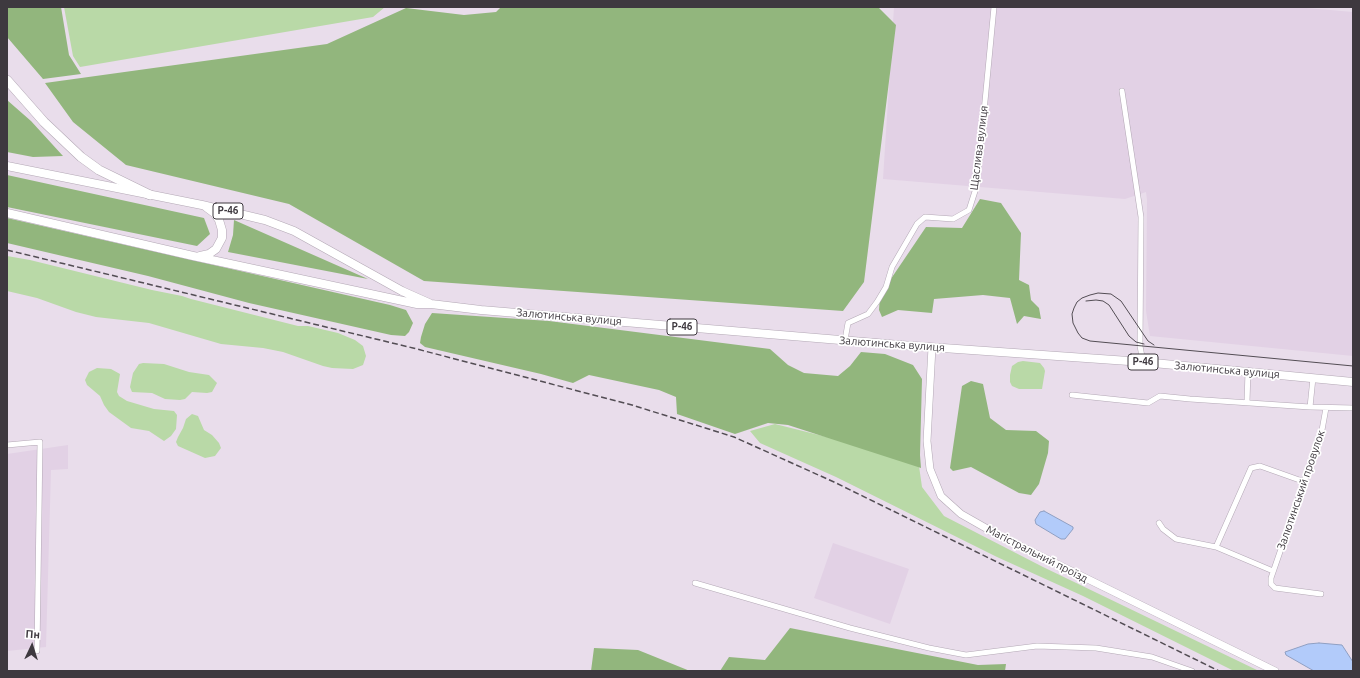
<!DOCTYPE html>
<html>
<head>
<meta charset="utf-8">
<style>
	body { margin:0 }
	#map { position:relative; width:1360px; height:678px; overflow:hidden; background:#e9ddeb; font-family:Ubuntu,sans-serif }
	canvas { display:block }
	.frame { position:absolute; inset:0; border:8px solid #3e393f; pointer-events:none }
	.north { position:absolute; left:12px; top:626px; width:40px; height:40px; -webkit-text-stroke:3px #fff; paint-order:stroke; rotate:4deg; font-size:11px; font-weight:700; line-height:16px; text-align:center; color:#3e393f }
	.north::after { content:''; display:block; margin:auto; width:14px; height:18px; background:#3e393f; clip-path:polygon(50% 0,100% 100%,50% 72%,0 100%) }
</style>
</head>
<body>
<div id="map">
<canvas width="1360" height="678"></canvas>
<div class="frame"></div>
<div class="north">Пн</div>
</div>
<script>
const c = document.querySelector('canvas').getContext('2d');
c.lineJoin = 'round';
function fill(path, color) { c.fillStyle = color; c.fill(path, 'evenodd'); }
const toPath = rows => new Path2D(rows.map(r => 'M' + r).join(''));
function trace(path, color, width, dash) { c.strokeStyle = color; c.lineWidth = width; c.lineCap = dash ? 'butt' : 'round'; c.setLineDash(dash || []); c.stroke(path); }
function label(font, color, halo, rows, align = 'center') {
  c.font = font + ' Ubuntu,sans-serif'; c.lineWidth = 3.5; c.setLineDash([]); c.textBaseline = 'middle'; c.strokeStyle = halo; c.fillStyle = color; for (const [text, x, y, turn = 0] of rows) {
    c.save(); c.translate(x, y); c.rotate((+turn || 0) * Math.PI / 180); c.textAlign = isNaN(turn) ? turn : align; if (halo) c.strokeText(text, 0, 0); c.fillText(text, 0, 0); c.restore();
  }
}
const built = toPath([
	[894,7,1295,7,1353,12,1353,356,1150,336,1146,311,1147,200,1146,192,1125,199,883,179],
	[68,445,68,469,51,470,46,647,7,651,7,454],
	[833,543,909,569,890,624,814,598]
]);
const green = toPath([
	[64,7,385,7,373,17,80,67,73,56],
	[7,256,30,260,152,290,182,296,191,299,298,326,308,326,338,333,355,340,363,346,366,356,363,365,353,369,332,368,323,366,283,352,263,348,221,344,149,323,96,317,76,312,37,298,7,291],
	[1023,361,1040,363,1044,368,1045,371,1042,389,1019,389,1012,386,1010,382,1010,375,1012,366,1018,362],
	[143,363,164,364,189,372,209,375,217,383,212,392,207,393,192,392,185,399,180,400,165,399,152,393,132,392,130,387,133,373,139,364],
	[97,368,111,369,120,374,117,392,119,396,127,401,154,409,174,411,177,415,176,429,171,436,164,441,149,431,131,428,109,412,104,405,100,396,87,385,85,380,89,372],
	[192,414,198,416,204,430,212,435,219,443,221,448,215,456,205,458,178,446,176,442,178,437,183,428,186,419],
	[775,424,871,448,919,466,922,487,944,516,1043,567,1259,671,1234,671,1083,596,997,557,836,477,760,443,750,431]
]);
const forest = toPath([
	[7,7,61,7,69,55,81,74,43,79,7,37],
	[501,7,878,7,896,25,864,282,843,311,424,281,289,204,126,165,73,122,45,83,327,44,406,8,464,15,496,12],
	[7,100,31,121,63,156,33,157,7,152],
	[7,175,204,218,210,234,197,246,7,207],
	[980,199,1001,203,1021,233,1019,280,1029,285,1031,300,1039,308,1041,319,1024,316,1017,324,1010,298,983,295,934,299,932,313,898,310,882,317,879,310,880,295,926,227,962,228],
	[7,218,390,305,406,310,413,323,409,332,405,336,391,335,249,303,148,276,7,243],
	[234,220,368,279,228,252,233,235],
	[432,313,549,321,770,349,788,365,804,373,838,376,850,366,861,352,885,354,913,365,922,379,920,455,921,468,788,425,768,423,735,434,677,414,676,397,659,390,589,375,573,383,541,374,425,347,420,343,421,337,425,324],
	[971,381,983,384,990,418,1006,430,1036,431,1049,441,1048,453,1039,484,1031,495,1019,493,971,467,953,471,950,468,962,386],
	[790,628,978,665,1006,664,1005,671,720,671,729,657,765,660],
	[594,648,638,650,690,671,591,671]
]);
const water = toPath([
	[1044,511,1073,527,1073,529,1065,539,1061,539,1036,524,1035,520,1040,512,1044,511],
	[1319,643,1342,645,1353,662,1353,671,1314,671,1286,655,1285,652,1308,644,1319,643]
]);
const street = toPath([
	[1122,91,1141,217,1140,346,1143,362],
	[845,340,848,323,868,314,877,302,886,287,892,267,917,224,925,217,953,219,969,210,977,185,994,7],
	[1072,395,1148,403,1160,396,1190,399,1310,407,1353,408],
	[1247,402,1248,371],
	[1310,407,1313,378],
	[7,445,40,442,37,651],
	[1159,523,1163,529,1176,539,1216,547,1273,571],
	[1216,547,1251,468,1260,466,1305,482],
	[695,583,850,628,929,648,966,655,1037,646,1096,648,1152,657,1192,671],
	[1321,594,1275,588,1271,584,1271,578,1322,430,1326,408]
]);
const secondary = toPath([
	[932,347,927,441,930,469,941,496,961,514,998,535,1275,671]
]);
const primary = toPath([
	[7,166,202,205,265,220,294,231,402,291,429,303],
	[7,213,193,256,417,304,431,304,481,310,900,345,1143,362,1353,382],
	[200,256,209,254,216,249,222,238,222,230,219,220,214,213,206,207]
]);
const highway = toPath([
	[7,80,44,122,81,157,99,170,150,195]
]);
const tram = toPath([
	[1086,301,1096,300,1103,301,1109,305,1129,336,1136,342,1144,344],
	[1154,345,1148,341,1121,301,1111,294,1098,293,1090,295,1082,298,1077,302,1074,308,1072,314,1073,323,1078,333,1082,338,1090,341,1353,366]
]);
const rail = toPath([
	[7,250,413,348,632,405,734,437,834,482,1219,671]
]);
const shields = [
	[228,211,30],
	[682,327,30],
	[1143,362,30]
];
const shieldNames = [
	["Р-46",228,211],
	["Р-46",682,327],
	["Р-46",1143,362]
];
const streetNames = [
	["Щаслива вулиця",979,148,-83],
	["Залютинська вулиця",569,317,5],
	["Залютинська вулиця",892,344,4],
	["Залютинська вулиця",1227,370,5],
	["Залютинський провулок",1301,490,-71],
	["Магістральний проїзд",1037,554,27]
];
fill(built, '#e2d1e5');
fill(green, '#b9d9a7');
fill(forest, '#92b67d');
fill(water, '#b2cbfa');
trace(water, '#8f9fc2', 1);
trace(street, '#b3a8b5', 6);
trace(secondary, '#b3a8b5', 8);
trace(primary, '#b3a8b5', 9);
trace(highway, '#b3a8b5', 10);
trace(street, '#fff', 5);
trace(secondary, '#fff', 7);
trace(primary, '#fff', 8);
trace(highway, '#fff', 9);
trace(tram, '#534d54', 1);
trace(rail, '#534d54', 1.5, [6, 3]);
for (const [x, y, w] of shields) { const box = new Path2D(); box.roundRect(x - w / 2, y - 8, w, 16, 3); c.fillStyle = '#fff'; c.fill(box); trace(box, '#3e393f', 1); }
label('bold 10px', '#3e393f', null, shieldNames);
label('11px', '#3e393f', '#fff', streetNames);
</script>
</body>
</html>
